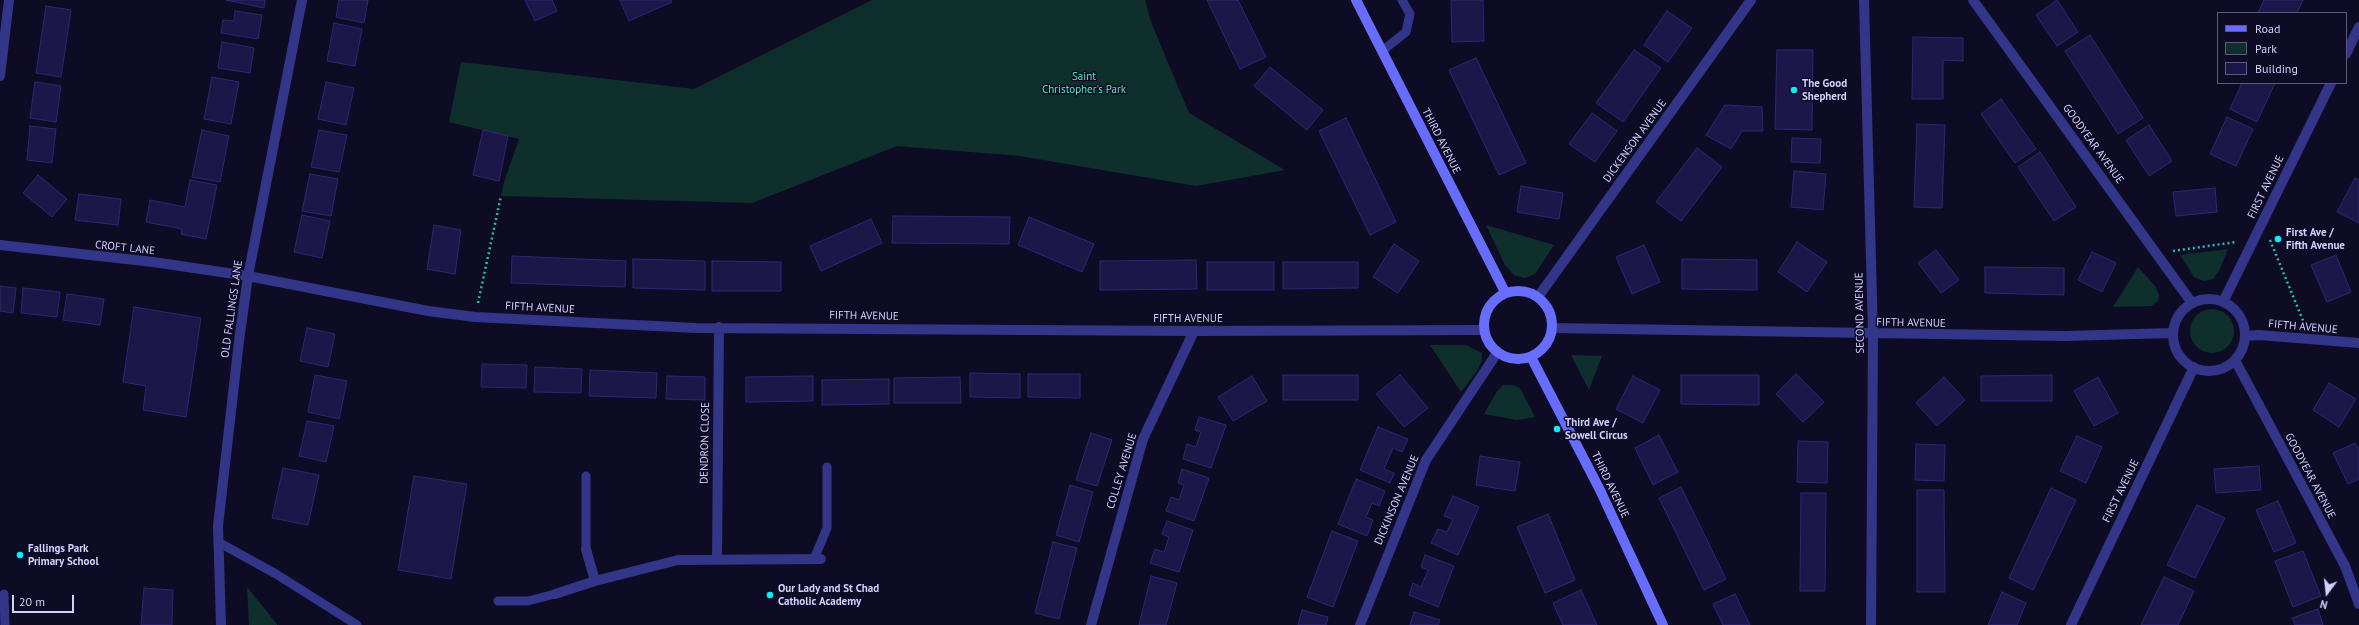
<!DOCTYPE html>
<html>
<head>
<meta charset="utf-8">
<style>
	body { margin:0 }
	#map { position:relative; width:2359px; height:625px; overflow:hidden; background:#0e0c25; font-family:"PT Sans",sans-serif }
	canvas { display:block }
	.legend { position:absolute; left:2217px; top:12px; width:130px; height:72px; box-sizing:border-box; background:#0e0c25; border:1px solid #5c5a7c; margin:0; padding:5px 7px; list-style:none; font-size:12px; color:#d2d0ff }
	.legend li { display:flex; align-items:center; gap:8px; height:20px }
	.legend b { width:20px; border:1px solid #5c5a7c }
	.north { position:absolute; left:2307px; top:573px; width:40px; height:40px; -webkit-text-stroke:3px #0e0c25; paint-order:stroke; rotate:195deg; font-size:11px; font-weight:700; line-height:16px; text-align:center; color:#d2d0ff }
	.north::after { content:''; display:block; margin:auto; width:14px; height:18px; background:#d2d0ff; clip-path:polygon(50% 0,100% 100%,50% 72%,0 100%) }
	.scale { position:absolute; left:12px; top:595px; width:62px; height:18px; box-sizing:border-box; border:2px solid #d2d0ff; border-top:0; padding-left:5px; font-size:12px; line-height:14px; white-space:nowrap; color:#d2d0ff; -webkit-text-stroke:3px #0e0c25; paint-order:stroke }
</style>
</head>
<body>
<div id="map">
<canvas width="2359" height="625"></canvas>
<ul class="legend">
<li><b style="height:5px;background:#676eff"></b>Road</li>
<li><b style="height:11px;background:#0e2f2c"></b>Park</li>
<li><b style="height:11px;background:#1d1648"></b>Building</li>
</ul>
<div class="north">N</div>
<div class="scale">20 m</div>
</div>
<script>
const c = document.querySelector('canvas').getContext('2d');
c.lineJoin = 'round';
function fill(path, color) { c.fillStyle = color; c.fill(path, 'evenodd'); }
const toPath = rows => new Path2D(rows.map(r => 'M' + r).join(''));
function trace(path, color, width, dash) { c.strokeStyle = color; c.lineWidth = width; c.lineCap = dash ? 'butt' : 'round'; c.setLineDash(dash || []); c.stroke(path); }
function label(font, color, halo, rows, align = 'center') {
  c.font = font + ' "PT Sans",sans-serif'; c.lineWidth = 3; c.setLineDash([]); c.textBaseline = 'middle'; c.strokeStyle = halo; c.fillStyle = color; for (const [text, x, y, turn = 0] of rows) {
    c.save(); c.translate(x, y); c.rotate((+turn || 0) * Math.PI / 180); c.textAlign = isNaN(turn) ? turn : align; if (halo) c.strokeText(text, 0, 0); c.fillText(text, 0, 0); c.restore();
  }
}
const green = toPath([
	[872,0,1145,0,1151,22,1189,113,1285,170,1196,186,1020,156,897,146,752,203,501,196,504,182,519,139,449,122,461,62,694,89],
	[1486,225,1554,245,1535,274,1525,278,1514,275,1505,265],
	[2228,249,2219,271,2213,279,2204,281,2194,277,2180,255],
	[2138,267,2155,286,2159,295,2158,301,2151,306,2113,307],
	'2190 331a22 22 0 1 1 44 0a22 22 0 1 1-44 0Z',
	[1466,345,1482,353,1482,360,1477,371,1461,392,1430,345],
	[1571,355,1602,356,1589,390],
	[1503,385,1512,385,1520,388,1535,417,1517,420,1484,414,1497,391],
	[247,587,277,624,277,625,249,625]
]);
const building = toPath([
	[226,0,265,0,264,8,226,0],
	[339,0,368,0,364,23,336,17,339,0],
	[525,0,552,0,557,11,535,21,525,0],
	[620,0,671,0,672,2,629,21,620,0],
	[1207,0,1238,0,1266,57,1240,69,1207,0],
	[1451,0,1483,0,1484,41,1452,42,1451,0],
	[2057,0,2078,32,2057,46,2036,15,2057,0],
	[2264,0,2303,0,2297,13,2258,13,2264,0],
	[46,6,71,10,61,77,36,73,46,6],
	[235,11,262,15,258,39,221,33,223,20,234,21,235,11],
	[1667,11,1692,28,1668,62,1644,45,1667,11],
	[334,23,362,29,355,66,327,61,334,23],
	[2090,35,2143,118,2118,134,2065,51,2090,35],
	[1913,37,1963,38,1963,61,1943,60,1943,99,1912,99,1913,37],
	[222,42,254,48,250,73,218,68,222,42],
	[1634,50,1661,68,1623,122,1596,103,1634,50],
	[1777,50,1813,50,1812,130,1775,129,1777,50],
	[1476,58,1526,163,1499,175,1449,70,1476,58],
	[1270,67,1323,110,1307,130,1254,86,1270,67],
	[212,77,239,82,231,124,204,119,212,77],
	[35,82,61,86,56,122,30,118,35,82],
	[326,82,354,88,346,125,318,119,326,82],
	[2242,83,2275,83,2257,122,2230,109,2242,83],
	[2001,99,2036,149,2015,163,1981,114,2001,99],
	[1725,105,1762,107,1763,131,1742,131,1731,149,1706,135,1725,105],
	[1592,113,1617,131,1595,162,1569,144,1592,113],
	[2227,117,2253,129,2236,166,2210,154,2227,117],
	[1346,118,1396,222,1370,235,1319,131,1346,118],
	[1917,124,1945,125,1942,208,1914,207,1917,124],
	[2149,125,2172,161,2149,176,2126,140,2149,125],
	[30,126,56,129,52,163,27,160,30,126],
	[202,130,229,136,220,182,192,177,202,130],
	[319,130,347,135,339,172,311,167,319,130],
	[483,130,508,136,499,181,473,175,483,130],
	[1792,138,1821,139,1820,163,1791,162,1792,138],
	[1697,148,1722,167,1681,221,1656,202,1697,148],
	[2040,152,2076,207,2054,221,2018,167,2040,152],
	[1794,171,1826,174,1823,210,1791,207,1794,171],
	[310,174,338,179,331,216,302,211,310,174],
	[38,175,67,199,52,217,23,193,38,175],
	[2355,178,2359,180,2359,223,2337,212,2355,178],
	[190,180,217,185,206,239,181,234,182,229,146,222,150,200,185,207,190,180],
	[1521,186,1563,193,1559,219,1517,212,1521,186],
	[2215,188,2217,212,2176,216,2173,192,2215,188],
	[79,194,121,199,118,225,75,220,79,194],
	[302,215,330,221,322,258,294,252,302,215],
	[893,216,1010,217,1009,244,892,243,893,216],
	[1029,217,1094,244,1082,272,1018,245,1029,217],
	[871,219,882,243,821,271,810,246,871,219],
	[434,225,461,230,455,274,427,269,434,225],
	[1797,242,1827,262,1807,292,1778,272,1797,242],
	[1394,244,1419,261,1398,293,1373,277,1394,244],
	[1644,245,1660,282,1632,294,1616,257,1644,245],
	[1936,250,1959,280,1941,293,1918,263,1936,250],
	[2092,252,2116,263,2102,292,2078,280,2092,252],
	[2336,255,2351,292,2327,302,2311,265,2336,255],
	[512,256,626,261,625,287,511,283,512,256],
	[633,259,705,261,705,290,633,288,633,259],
	[1682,259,1757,260,1757,290,1682,289,1682,259],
	[1196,260,1197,289,1100,290,1100,261,1196,260],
	[712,261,781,262,781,291,712,291,712,261],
	[1207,262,1274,262,1274,290,1207,290,1207,262],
	[1283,262,1358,262,1358,288,1283,289,1283,262],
	[1985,267,2064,268,2064,295,1985,293,1985,267],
	[0,286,16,288,13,313,0,311,0,286],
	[23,288,60,292,57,317,21,313,23,288],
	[67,294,104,299,100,325,63,320,67,294],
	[134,307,201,318,186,417,143,410,146,386,123,382,134,307],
	[307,328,335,334,328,367,300,361,307,328],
	[482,364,527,365,526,388,481,387,482,364],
	[535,367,582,369,581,393,534,392,535,367],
	[590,370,657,373,656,398,589,396,590,370],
	[970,373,1020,374,1020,398,970,397,970,373],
	[1028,374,1080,374,1080,398,1028,397,1028,374],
	[1796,374,1824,402,1803,422,1776,394,1796,374],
	[315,375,347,381,339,419,308,412,315,375],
	[1283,375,1358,375,1358,400,1283,400,1283,375],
	[1400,375,1428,408,1404,427,1376,394,1400,375],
	[1681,375,1759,375,1759,405,1681,404,1681,375],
	[2052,375,2052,401,1981,401,1981,376,2052,375],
	[667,376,705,377,705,400,666,399,667,376],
	[813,376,813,401,746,402,746,377,813,376],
	[1252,376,1267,401,1233,421,1218,397,1252,376],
	[1633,376,1660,390,1643,423,1616,409,1633,376],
	[960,377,961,403,894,403,894,378,960,377],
	[1944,377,1965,400,1937,426,1916,403,1944,377],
	[2098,377,2118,413,2094,426,2074,391,2098,377],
	[889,379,889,404,822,405,822,380,889,379],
	[2329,383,2356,399,2339,427,2313,410,2329,383],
	[1199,417,1226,425,1211,468,1183,459,1187,444,1196,447,1201,432,1195,430,1199,417],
	[307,421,334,426,326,462,299,456,307,421],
	[1378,427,1408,439,1402,452,1393,448,1384,469,1394,473,1390,483,1360,470,1378,427],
	[1091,433,1112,440,1097,486,1076,480,1091,433],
	[1659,435,1678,472,1653,485,1635,448,1659,435],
	[2077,436,2102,447,2086,483,2060,471,2077,436],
	[1798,441,1828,442,1827,483,1797,482,1798,441],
	[2355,443,2359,450,2359,479,2348,484,2333,453,2355,443],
	[1916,444,1945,445,1944,481,1915,480,1916,444],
	[1480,456,1520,462,1515,491,1476,485,1480,456],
	[2259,466,2261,490,2216,493,2214,469,2259,466],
	[283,468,319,475,308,525,272,518,283,468],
	[1182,469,1209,478,1194,521,1166,511,1171,497,1179,500,1184,485,1178,483,1182,469],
	[414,476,467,484,451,579,398,570,414,476],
	[1356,479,1385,491,1379,506,1372,503,1366,517,1373,520,1367,536,1338,524,1356,479],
	[1070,485,1093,492,1079,542,1056,535,1070,485],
	[1681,487,1726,579,1704,590,1659,498,1681,487],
	[2051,488,2076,500,2033,590,2009,578,2051,488],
	[1917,490,1944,490,1945,592,1917,592,1917,490],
	[1801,493,1826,493,1825,591,1800,591,1801,493],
	[1453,496,1479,507,1458,555,1431,543,1438,529,1447,532,1453,519,1444,516,1453,496],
	[2278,501,2296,543,2274,552,2256,510,2278,501],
	[2197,505,2225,518,2195,578,2167,565,2197,505],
	[1548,514,1575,580,1545,593,1517,527,1548,514],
	[1167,521,1193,530,1179,572,1150,563,1155,549,1164,552,1169,537,1162,534,1167,521],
	[1332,531,1358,541,1333,607,1307,597,1332,531],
	[1053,542,1077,548,1059,619,1035,613,1053,542],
	[2303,551,2321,596,2293,607,2275,561,2303,551],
	[1425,555,1454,566,1438,607,1409,595,1413,583,1421,587,1428,570,1421,567,1425,555],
	[1151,576,1177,583,1166,625,1139,625,1151,576],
	[2164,577,2194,591,2178,625,2141,625,2164,577],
	[144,588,173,590,172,625,141,625,144,588],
	[1581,590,1597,625,1563,625,1553,603,1581,590],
	[2002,592,2026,603,2017,625,1988,625,2002,592],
	[1735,594,1750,625,1723,625,1713,604,1735,594],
	[2318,609,2323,625,2295,625,2292,618,2318,609],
	[1302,610,1328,617,1326,625,1298,625,1302,610],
	[1414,612,1440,620,1438,625,1410,625,1414,612]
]);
const path = toPath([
	[2270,240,2304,323],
	[2173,251,2236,242],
	[478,303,501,196]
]);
const lane = toPath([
	[1382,51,1406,32,1410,14,1402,0],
	[586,476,586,549],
	[218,542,276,574,357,625],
	[814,559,827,528,827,467],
	[4,594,5,625],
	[498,601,528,601,555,594]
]);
const street = toPath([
	[1864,0,1873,335,1871,625],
	[1973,0,2192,303],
	[2346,54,2359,27],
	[0,76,9,0],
	[0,245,153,262,248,276,428,311,475,317,696,328,1194,331,1483,330],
	[1538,297,1751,0],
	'2173 335a36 36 0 1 1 72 0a36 36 0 1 1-72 0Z',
	[2223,302,2331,83],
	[1552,328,2065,336,2173,333],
	[2245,336,2259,335,2359,343],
	[2235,360,2345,566,2359,604],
	[586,549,595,581],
	[717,560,719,327],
	[555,594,595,581,678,560,821,559],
	[221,625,218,526,239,341,248,276,302,0],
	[1091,625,1143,439,1194,331],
	[1360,625,1426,460,1497,353],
	[2071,625,2194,367]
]);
const secondary = toPath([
	[1356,0,1505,292],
	'1484 325a34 34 0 1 1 68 0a34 34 0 1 1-68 0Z',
	[1531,357,1600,490,1663,625]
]);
const markers = [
	[1794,90,4,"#00f3fb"],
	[2278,239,4,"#00f3fb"],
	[1557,429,4,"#00f3fb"],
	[20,555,4,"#00f3fb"],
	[770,595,4,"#00f3fb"]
];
const parkNames = [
	["Saint",1084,77],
	["Christopher's Park",1084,90]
];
const poiNames = [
	["The Good",1802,84],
	["Shepherd",1802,97],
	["First Ave /",2286,233],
	["Fifth Avenue",2286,246],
	["Third Ave /",1565,423],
	["Sowell Circus",1565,436],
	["Fallings Park",28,549],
	["Primary School",28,562],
	["Our Lady and St Chad",778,589],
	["Catholic Academy",778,602]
];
const streetNames = [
	["THIRD AVENUE",1441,141,63],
	["DICKENSON AVENUE",1635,141,-54],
	["GOODYEAR AVENUE",2093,144,54],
	["FIRST AVENUE",2266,187,-64],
	["CROFT LANE",125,248,6],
	["FIFTH AVENUE",540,308,3],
	["OLD FALLINGS LANE",232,309,-82],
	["SECOND AVENUE",1860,313,-91],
	["FIFTH AVENUE",864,316,1],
	["FIFTH AVENUE",1188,319],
	["FIFTH AVENUE",1911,323,1],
	["FIFTH AVENUE",2303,327,5],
	["DENDRON CLOSE",705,443,-89],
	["COLLEY AVENUE",1122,471,-73],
	["GOODYEAR AVENUE",2310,476,62],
	["THIRD AVENUE",1610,485,64],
	["FIRST AVENUE",2121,491,-64],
	["DICKINSON AVENUE",1397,500,-67]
];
fill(green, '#0e2f2c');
fill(building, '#1d1648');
trace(building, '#302676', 1);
trace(path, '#22c0ac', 2.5, [2, 3]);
trace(lane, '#323588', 9);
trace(street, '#323588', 10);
trace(secondary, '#676eff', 10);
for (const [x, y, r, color] of markers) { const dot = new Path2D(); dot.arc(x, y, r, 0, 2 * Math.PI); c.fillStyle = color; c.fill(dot); trace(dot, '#0e0c25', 1.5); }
label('11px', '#50ebb9', '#0e0c25', parkNames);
label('bold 11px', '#d2d0ff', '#0e0c25', poiNames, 'left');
label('11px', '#d2d0ff', '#0e0c25', streetNames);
</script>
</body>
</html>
